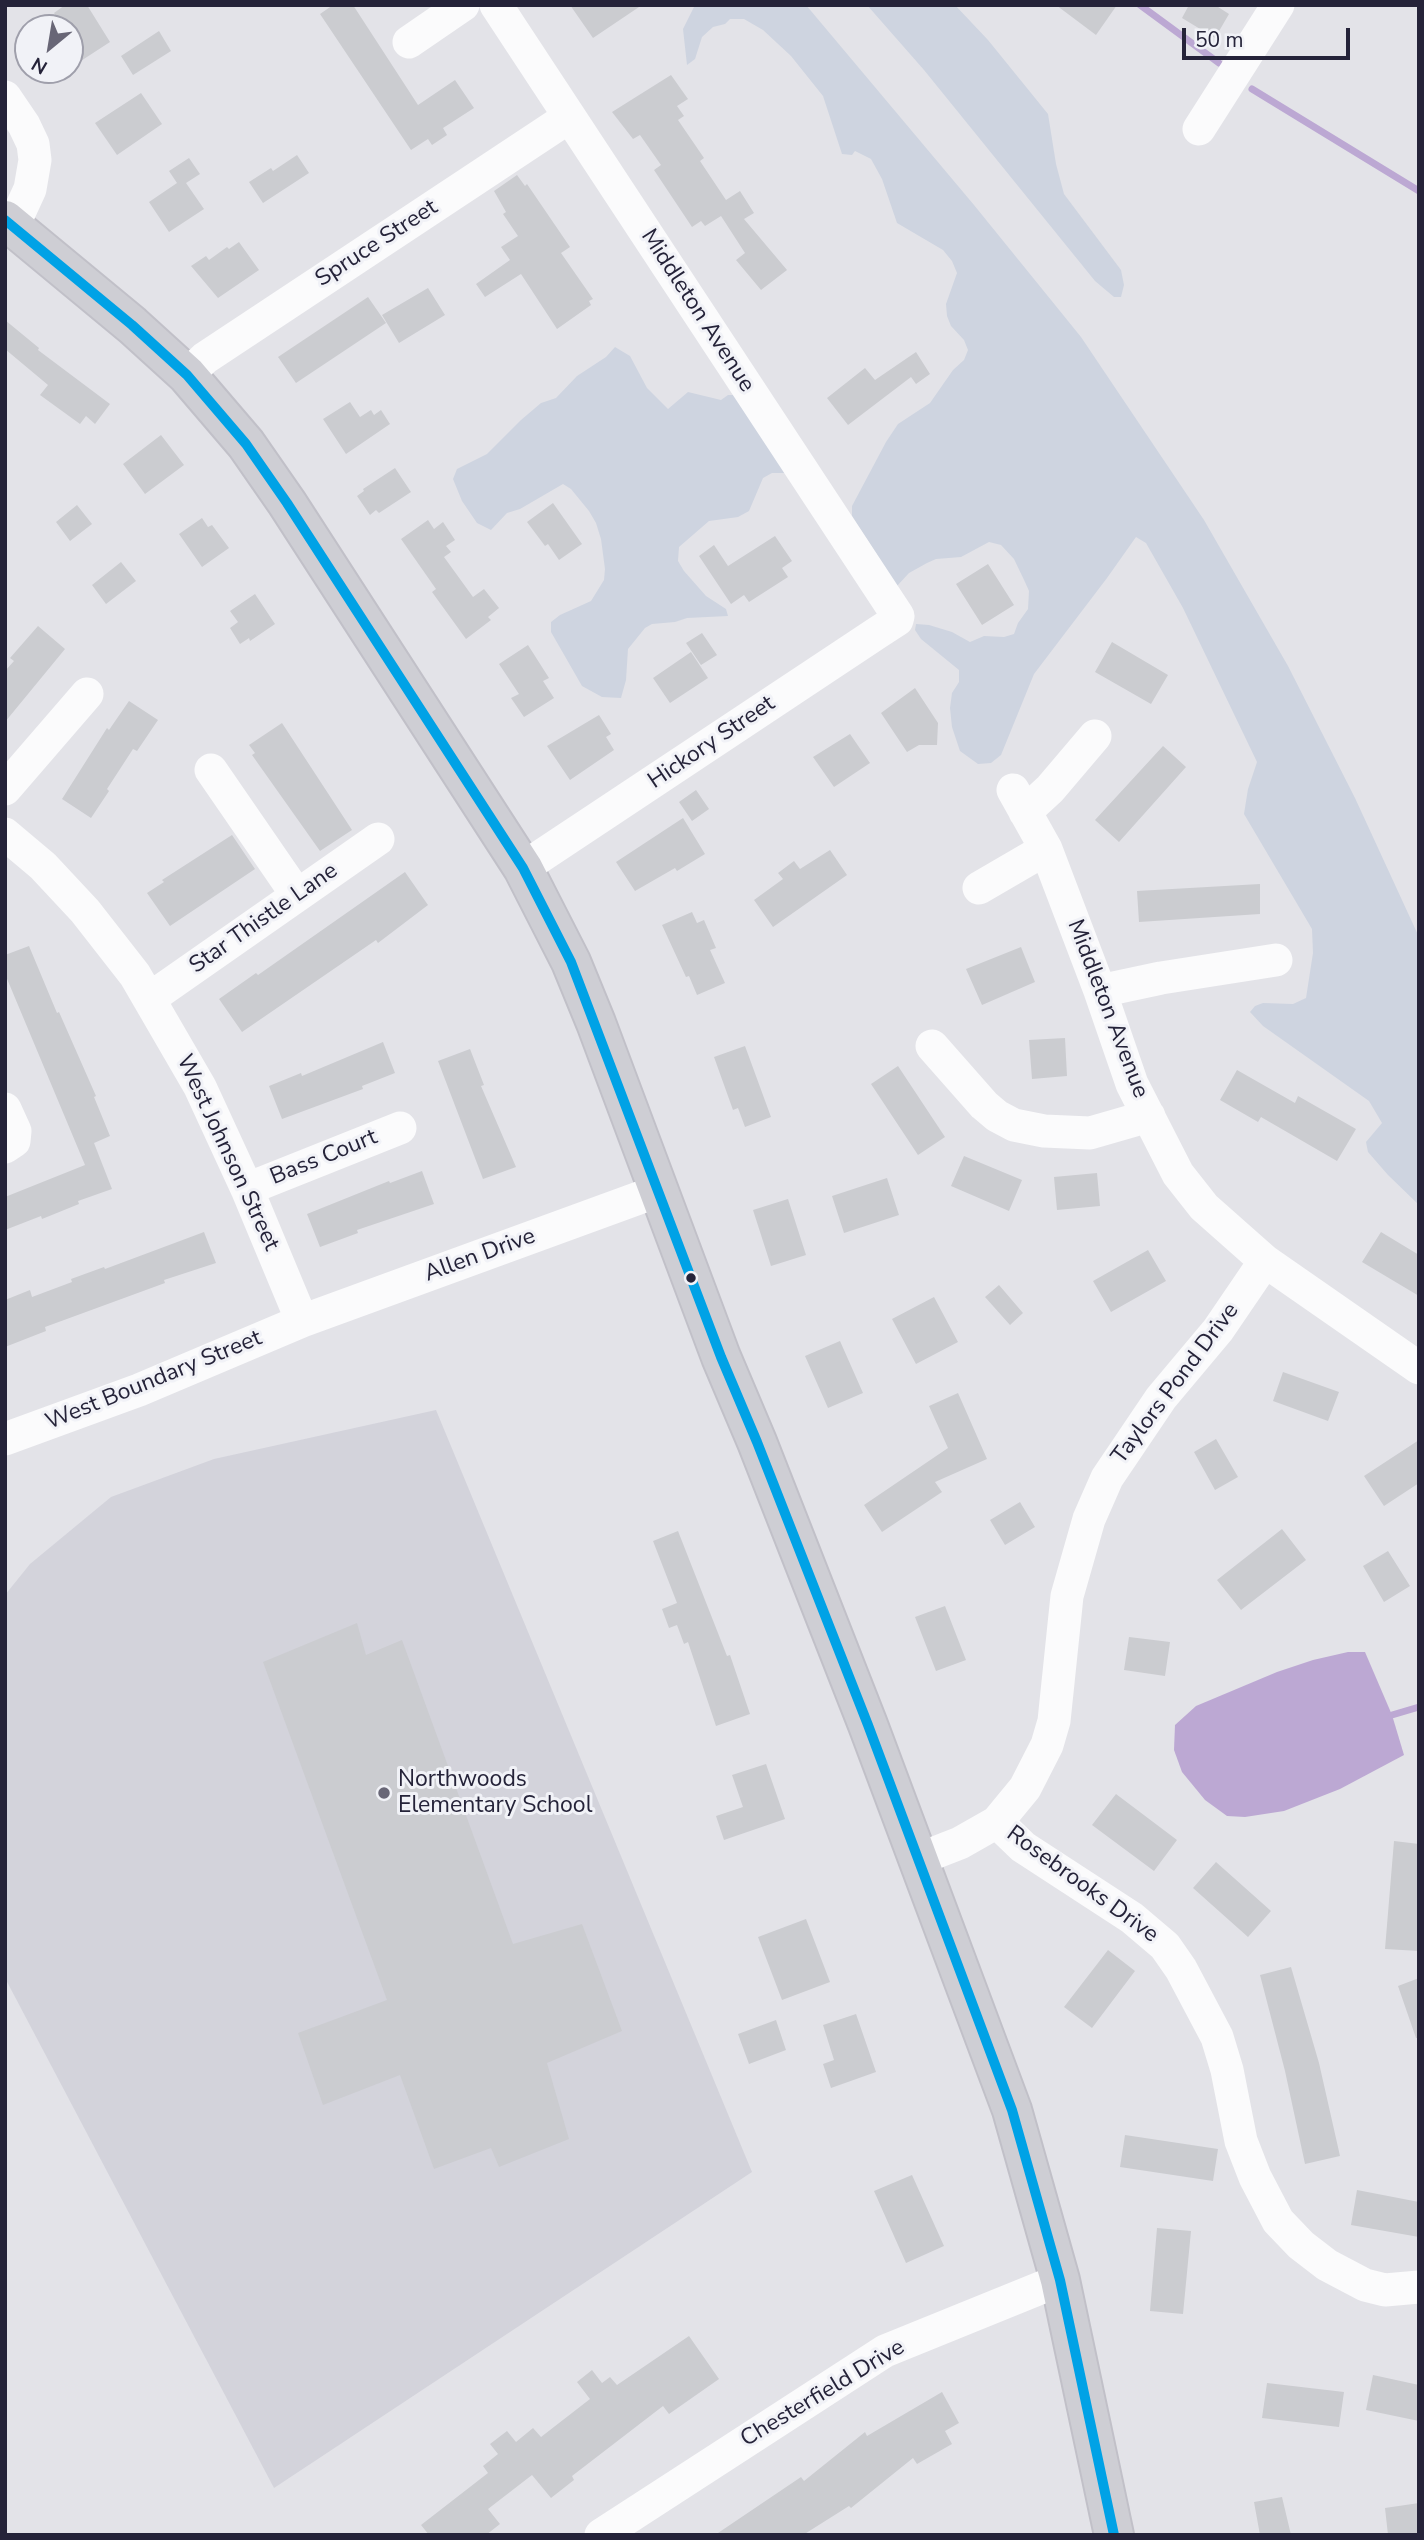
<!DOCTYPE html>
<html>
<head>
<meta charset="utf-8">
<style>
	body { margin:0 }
	#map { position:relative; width:1424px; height:2540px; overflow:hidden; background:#e3e3e8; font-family:"Nunito Sans",sans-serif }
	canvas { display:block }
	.frame { position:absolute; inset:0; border:7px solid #252339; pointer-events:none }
	.north { position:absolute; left:14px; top:14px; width:70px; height:70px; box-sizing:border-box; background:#f1f2f7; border:2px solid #9f9fab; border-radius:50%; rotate:210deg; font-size:19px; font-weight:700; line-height:28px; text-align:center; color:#252339 }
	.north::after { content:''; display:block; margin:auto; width:24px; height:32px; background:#686676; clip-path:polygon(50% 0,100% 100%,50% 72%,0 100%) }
	.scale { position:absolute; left:1182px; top:28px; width:168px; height:32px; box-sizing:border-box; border:4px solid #252339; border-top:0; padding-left:9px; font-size:21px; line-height:24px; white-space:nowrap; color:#252339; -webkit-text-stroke:5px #f1f2f7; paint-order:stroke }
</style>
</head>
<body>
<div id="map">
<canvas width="1424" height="2540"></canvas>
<div class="frame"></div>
<div class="north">N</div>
<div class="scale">50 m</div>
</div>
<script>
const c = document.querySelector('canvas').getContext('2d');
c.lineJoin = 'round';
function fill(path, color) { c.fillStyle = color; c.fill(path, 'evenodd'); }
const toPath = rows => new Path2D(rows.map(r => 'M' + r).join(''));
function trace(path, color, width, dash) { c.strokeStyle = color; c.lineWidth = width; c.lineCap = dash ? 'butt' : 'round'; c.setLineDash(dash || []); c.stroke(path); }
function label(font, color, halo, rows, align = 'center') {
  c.font = font + ' "Nunito Sans",sans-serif'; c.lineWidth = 6; c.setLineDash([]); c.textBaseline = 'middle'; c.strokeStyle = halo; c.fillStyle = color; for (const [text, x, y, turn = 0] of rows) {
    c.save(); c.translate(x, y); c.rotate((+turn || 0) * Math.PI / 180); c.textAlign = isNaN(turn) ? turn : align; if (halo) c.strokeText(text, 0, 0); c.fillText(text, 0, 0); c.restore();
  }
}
const built = toPath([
	[436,1410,752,2172,274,2488,5,1978,5,1595,30,1564,111,1497,214,1459]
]);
const green = toPath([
	[695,5,806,5,974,205,1081,337,1204,520,1288,666,1355,798,1419,937,1419,1205,1388,1175,1368,1152,1366,1142,1382,1123,1369,1101,1263,1026,1250,1012,1255,1006,1263,1003,1293,1004,1306,998,1313,953,1312,929,1244,814,1248,789,1257,762,1183,608,1146,543,1136,537,1107,578,1034,674,1001,755,991,763,978,764,960,751,952,727,950,708,952,693,959,682,959,670,921,639,915,630,916,624,929,625,952,632,970,642,984,636,1004,637,1014,634,1018,623,1028,609,1029,591,1025,582,1014,559,1001,545,989,542,961,557,936,559,927,563,909,573,897,586,852,516,852,506,886,442,898,424,930,403,953,370,964,360,968,350,964,340,951,326,947,316,946,304,957,273,952,261,943,250,897,223,882,179,871,159,855,151,852,155,842,154,823,96,791,56,763,30,744,19,730,19,725,24,713,27,702,37,695,59,687,65,683,29],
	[867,5,955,5,988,40,1048,114,1056,164,1064,194,1121,270,1124,285,1121,297,1114,297,1095,281,924,70],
	[615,347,630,356,647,388,668,409,688,392,721,400,728,395,736,395,786,473,772,473,763,478,749,511,738,517,709,521,679,547,678,561,684,571,706,596,726,609,728,616,687,618,675,622,652,624,645,628,628,649,626,680,621,698,602,697,582,686,551,632,551,622,560,615,591,601,604,580,605,569,601,539,596,523,589,511,571,489,563,484,520,509,507,513,491,530,477,523,462,501,453,479,457,469,487,454,521,420,541,403,556,398,577,376,606,357]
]);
const water = toPath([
	[1348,1652,1365,1652,1392,1715,1404,1755,1340,1789,1284,1811,1245,1817,1227,1816,1205,1800,1182,1772,1174,1750,1175,1725,1196,1706,1277,1672,1313,1660]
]);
const stream = toPath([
	[1140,5,1219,63],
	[1252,89,1419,191],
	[1392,1715,1419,1707]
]);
const building = toPath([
	[65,5,87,5,110,42,70,68,70,28,64,28,54,13],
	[333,5,353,5,418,105,455,80,474,108,443,128,447,135,432,145,428,139,411,150,320,14],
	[570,5,642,5,593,38],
	[1056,5,1117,5,1096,35],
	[1189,5,1215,5,1229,14,1215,38,1182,18],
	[159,31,171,51,133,75,121,56],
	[671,75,688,99,677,106,684,116,678,120,704,158,700,161,726,200,740,191,754,213,744,219,787,270,761,290,736,260,745,253,721,216,705,226,701,221,692,227,654,170,661,165,640,135,633,139,612,112],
	[141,93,162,124,117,155,95,123],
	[297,155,309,173,263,203,249,182,271,168,273,171],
	[189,158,200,174,186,183,204,209,169,232,149,202,177,183,169,171],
	[517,175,525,186,527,184,570,247,561,253,593,299,589,301,591,305,557,329,521,274,485,297,476,284,510,260,501,247,518,236,503,214,506,212,494,191],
	[239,242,259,270,218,298,191,266,206,256,209,260,227,247,229,249],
	[428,288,445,315,399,343,382,315],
	[368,297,386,323,296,383,278,357],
	[5,320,39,348,38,350,110,404,95,424,86,416,80,424,40,395,48,385,5,349],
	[916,352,930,374,916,384,911,377,848,425,827,398,865,368,875,380],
	[350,402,360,417,371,410,374,415,381,410,390,424,346,454,323,419],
	[161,435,184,465,145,494,123,464],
	[395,468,411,492,379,513,376,510,370,515,357,496,364,491,363,489],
	[553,503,582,544,559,560,548,544,545,546,527,522],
	[77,505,92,524,70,541,56,522],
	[202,518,208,527,212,525,229,548,202,567,179,534],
	[428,520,434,529,443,522,455,540,446,546,451,552,444,557,473,597,484,589,499,608,488,617,491,620,466,639,432,592,436,589,401,539],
	[775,536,792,561,782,568,788,577,749,602,744,595,731,604,699,556,714,545,728,566],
	[121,562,136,581,106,604,92,585],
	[988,564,1014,605,982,625,956,584],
	[255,594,275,624,250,641,249,638,240,644,230,628,238,622,230,611],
	[38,626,65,649,5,722,5,671,14,661,10,658],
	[702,633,717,655,701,665,686,643],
	[1112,642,1168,675,1151,704,1095,672],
	[528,645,549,678,543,681,554,698,524,717,511,698,519,694,499,664],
	[691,652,708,678,670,703,653,678],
	[915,688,938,723,937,745,919,745,907,752,881,713],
	[129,701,158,720,137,751,133,749,107,789,109,791,91,818,62,799,107,728,109,730],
	[599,715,611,734,606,737,614,750,570,780,547,746],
	[282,723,352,830,320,851,252,755,255,753,249,745],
	[850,734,870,763,834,787,813,757],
	[1163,746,1186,767,1119,842,1095,820],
	[696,790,709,809,692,821,679,802],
	[683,818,705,854,677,871,675,868,635,891,616,862],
	[232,835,255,869,170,926,147,893,164,882,162,880],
	[830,850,847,875,773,927,754,900,783,879,778,873,794,861,800,869],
	[405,872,428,905,378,943,376,940,242,1032,219,999,256,973,258,975],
	[1260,884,1260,914,1139,922,1137,891],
	[692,912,697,923,704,920,716,948,710,950,725,983,697,995,689,976,686,977,662,925],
	[29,946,57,1013,59,1012,96,1096,94,1097,110,1136,94,1143,112,1189,78,1201,79,1204,42,1219,41,1216,5,1230,5,1197,85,1165,5,974,5,955],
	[1021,947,1035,982,982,1005,966,969],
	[1065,1038,1067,1076,1032,1079,1029,1040],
	[383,1042,395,1073,362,1086,363,1089,282,1119,269,1086,301,1073,302,1076],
	[745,1046,771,1117,745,1127,738,1108,733,1110,714,1057],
	[470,1049,484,1085,481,1086,516,1167,483,1179,438,1061],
	[898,1066,945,1137,918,1155,871,1084],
	[1237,1070,1295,1103,1298,1096,1356,1129,1337,1161,1261,1117,1258,1122,1220,1100],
	[964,1156,1022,1180,1009,1211,951,1186],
	[422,1171,434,1204,357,1230,358,1233,320,1247,307,1214,389,1181,390,1183],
	[1097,1173,1100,1206,1057,1210,1054,1177],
	[887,1178,899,1215,844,1233,832,1196],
	[788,1199,806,1255,771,1266,753,1210],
	[204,1232,216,1263,164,1280,165,1283,45,1327,46,1331,5,1347,5,1300,30,1290,32,1297,72,1282,71,1279,104,1267,105,1269],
	[1381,1232,1419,1255,1419,1296,1362,1262],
	[1148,1250,1166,1281,1111,1312,1093,1281],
	[999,1285,1023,1313,1010,1325,985,1297],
	[934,1297,958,1342,916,1364,892,1319],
	[840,1341,863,1393,828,1408,805,1356],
	[1283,1372,1339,1392,1328,1421,1273,1401],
	[958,1393,987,1459,935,1482,942,1492,882,1532,864,1505,948,1448,929,1406],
	[1216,1439,1238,1477,1215,1490,1194,1452],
	[1419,1440,1419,1483,1384,1506,1364,1476],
	[1020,1502,1035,1527,1005,1545,990,1520],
	[1282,1529,1306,1560,1241,1610,1217,1580],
	[678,1531,727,1656,730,1655,750,1714,716,1726,688,1642,684,1644,677,1625,669,1628,662,1609,677,1603,653,1541],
	[1388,1551,1410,1586,1384,1602,1363,1566],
	[945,1606,966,1660,936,1671,915,1617],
	[357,1623,366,1655,402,1640,513,1944,582,1924,622,2031,547,2063,569,2139,499,2167,491,2148,434,2169,400,2075,323,2105,298,2033,387,2000,263,1662],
	[1129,1637,1170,1642,1165,1676,1124,1670],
	[766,1764,785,1819,724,1840,716,1816,743,1807,732,1775],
	[1116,1794,1177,1840,1154,1871,1092,1825],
	[1394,1841,1419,1844,1419,1951,1385,1949],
	[1216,1862,1271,1911,1248,1937,1193,1888],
	[806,1919,830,1982,782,2000,758,1937],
	[1108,1950,1135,1971,1092,2028,1064,2007],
	[1291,1967,1319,2063,1340,2156,1305,2164,1285,2071,1260,1975],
	[1419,1978,1419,2038,1416,2038,1398,1986],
	[856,2014,876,2072,831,2088,823,2064,834,2060,823,2025],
	[776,2020,786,2050,749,2064,738,2034],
	[1125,2135,1218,2149,1213,2181,1120,2167],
	[912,2175,944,2246,906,2263,874,2191],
	[1357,2190,1419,2202,1419,2237,1351,2225],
	[1157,2228,1191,2231,1183,2314,1150,2311],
	[689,2336,719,2379,669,2414,663,2406,572,2476,574,2480,551,2498,532,2475,488,2509,500,2524,486,2535,429,2535,421,2525,488,2473,483,2466,498,2454,490,2444,507,2431,516,2442,533,2428,541,2437,590,2399,577,2382,592,2370,602,2383,610,2377,617,2385],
	[1373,2375,1419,2385,1419,2421,1366,2410],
	[1267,2383,1344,2392,1339,2427,1262,2418],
	[942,2392,959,2423,945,2431,952,2444,917,2464,913,2458,851,2508,849,2506,803,2535,715,2535,801,2477,804,2481,865,2432,867,2436],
	[1282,2497,1291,2535,1260,2535,1254,2502],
	[1419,2503,1419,2535,1388,2535,1385,2508]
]);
const minor = toPath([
	[496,5,898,616,897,620,877,633,523,868],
	[409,42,463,5],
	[5,97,24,125,33,144,35,160,30,189,13,226],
	[1199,129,1278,5],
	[187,375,205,358,569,117],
	[211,770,297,895],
	[5,789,87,694],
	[1013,790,1046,849,1100,991,1132,1084,1178,1174,1204,1207,1265,1261,1419,1368],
	[1025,812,1050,789,1095,736],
	[5,834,43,866,85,911,135,975,200,1087,247,1189,302,1321],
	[979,888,1046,849],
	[1100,991,1161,978,1276,960],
	[149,999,378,839],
	[932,1046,984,1105,997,1116,1014,1125,1044,1131,1090,1133,1149,1116],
	[5,1109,15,1131,14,1141,5,1147],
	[247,1189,400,1128],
	[5,1439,139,1390,302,1321,658,1191],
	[997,1822,1023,1847,1132,1918,1165,1946,1181,1969,1217,2037,1227,2070,1241,2141,1255,2177,1278,2221,1301,2245,1327,2265,1365,2285,1385,2290,1419,2287],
	[919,1859,960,1843,997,1822,1025,1788,1047,1745,1054,1721,1067,1596,1089,1519,1107,1478,1161,1398,1218,1330,1265,1261],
	[601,2535,885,2351,1060,2280]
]);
const major = toPath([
	[5,220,132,325,187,375,246,444,287,503,523,868,571,962,596,1023,721,1357,757,1442,868,1725,1012,2110,1060,2280,1114,2535]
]);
const bus1 = toPath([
	[5,220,132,325,187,375,246,444,287,503,523,868,571,962,721,1357,757,1442,868,1725,1012,2110,1060,2280,1114,2535]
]);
const markers = [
	[691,1278,6,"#252339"],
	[384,1793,7,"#686676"]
];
const streetNames = [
	["Spruce Street",377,244,-33],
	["Middleton Avenue",697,311,57],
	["Hickory Street",712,743,-34],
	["Star Thistle Lane",264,919,-35],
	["Middleton Avenue",1107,1009,69],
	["West Johnson Street",227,1153,65],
	["Bass Court",324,1158,-22],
	["Allen Drive",480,1256,-20],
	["West Boundary Street",154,1381,-22],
	["Taylors Pond Drive",1176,1384,-53],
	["Rosebrooks Drive",1082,1885,36],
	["Chesterfield Drive",823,2394,-31]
];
const poiNames = [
	["Northwoods",398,1780],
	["Elementary School",398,1806]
];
fill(built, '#d3d3db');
fill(green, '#ced4e0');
fill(water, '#bca8d3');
trace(stream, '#bca8d3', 7);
fill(building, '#cbccd0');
trace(major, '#c1c0c8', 42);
trace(minor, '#fbfbfc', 33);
trace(major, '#ceced4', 38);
trace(bus1, '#00a2e6', 10);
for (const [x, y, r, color] of markers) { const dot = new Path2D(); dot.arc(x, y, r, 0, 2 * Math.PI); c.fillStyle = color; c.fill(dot); trace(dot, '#f1f2f7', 2.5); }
label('23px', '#252339', '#f1f2f7', streetNames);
label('23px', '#252339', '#f1f2f7', poiNames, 'left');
</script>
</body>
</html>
